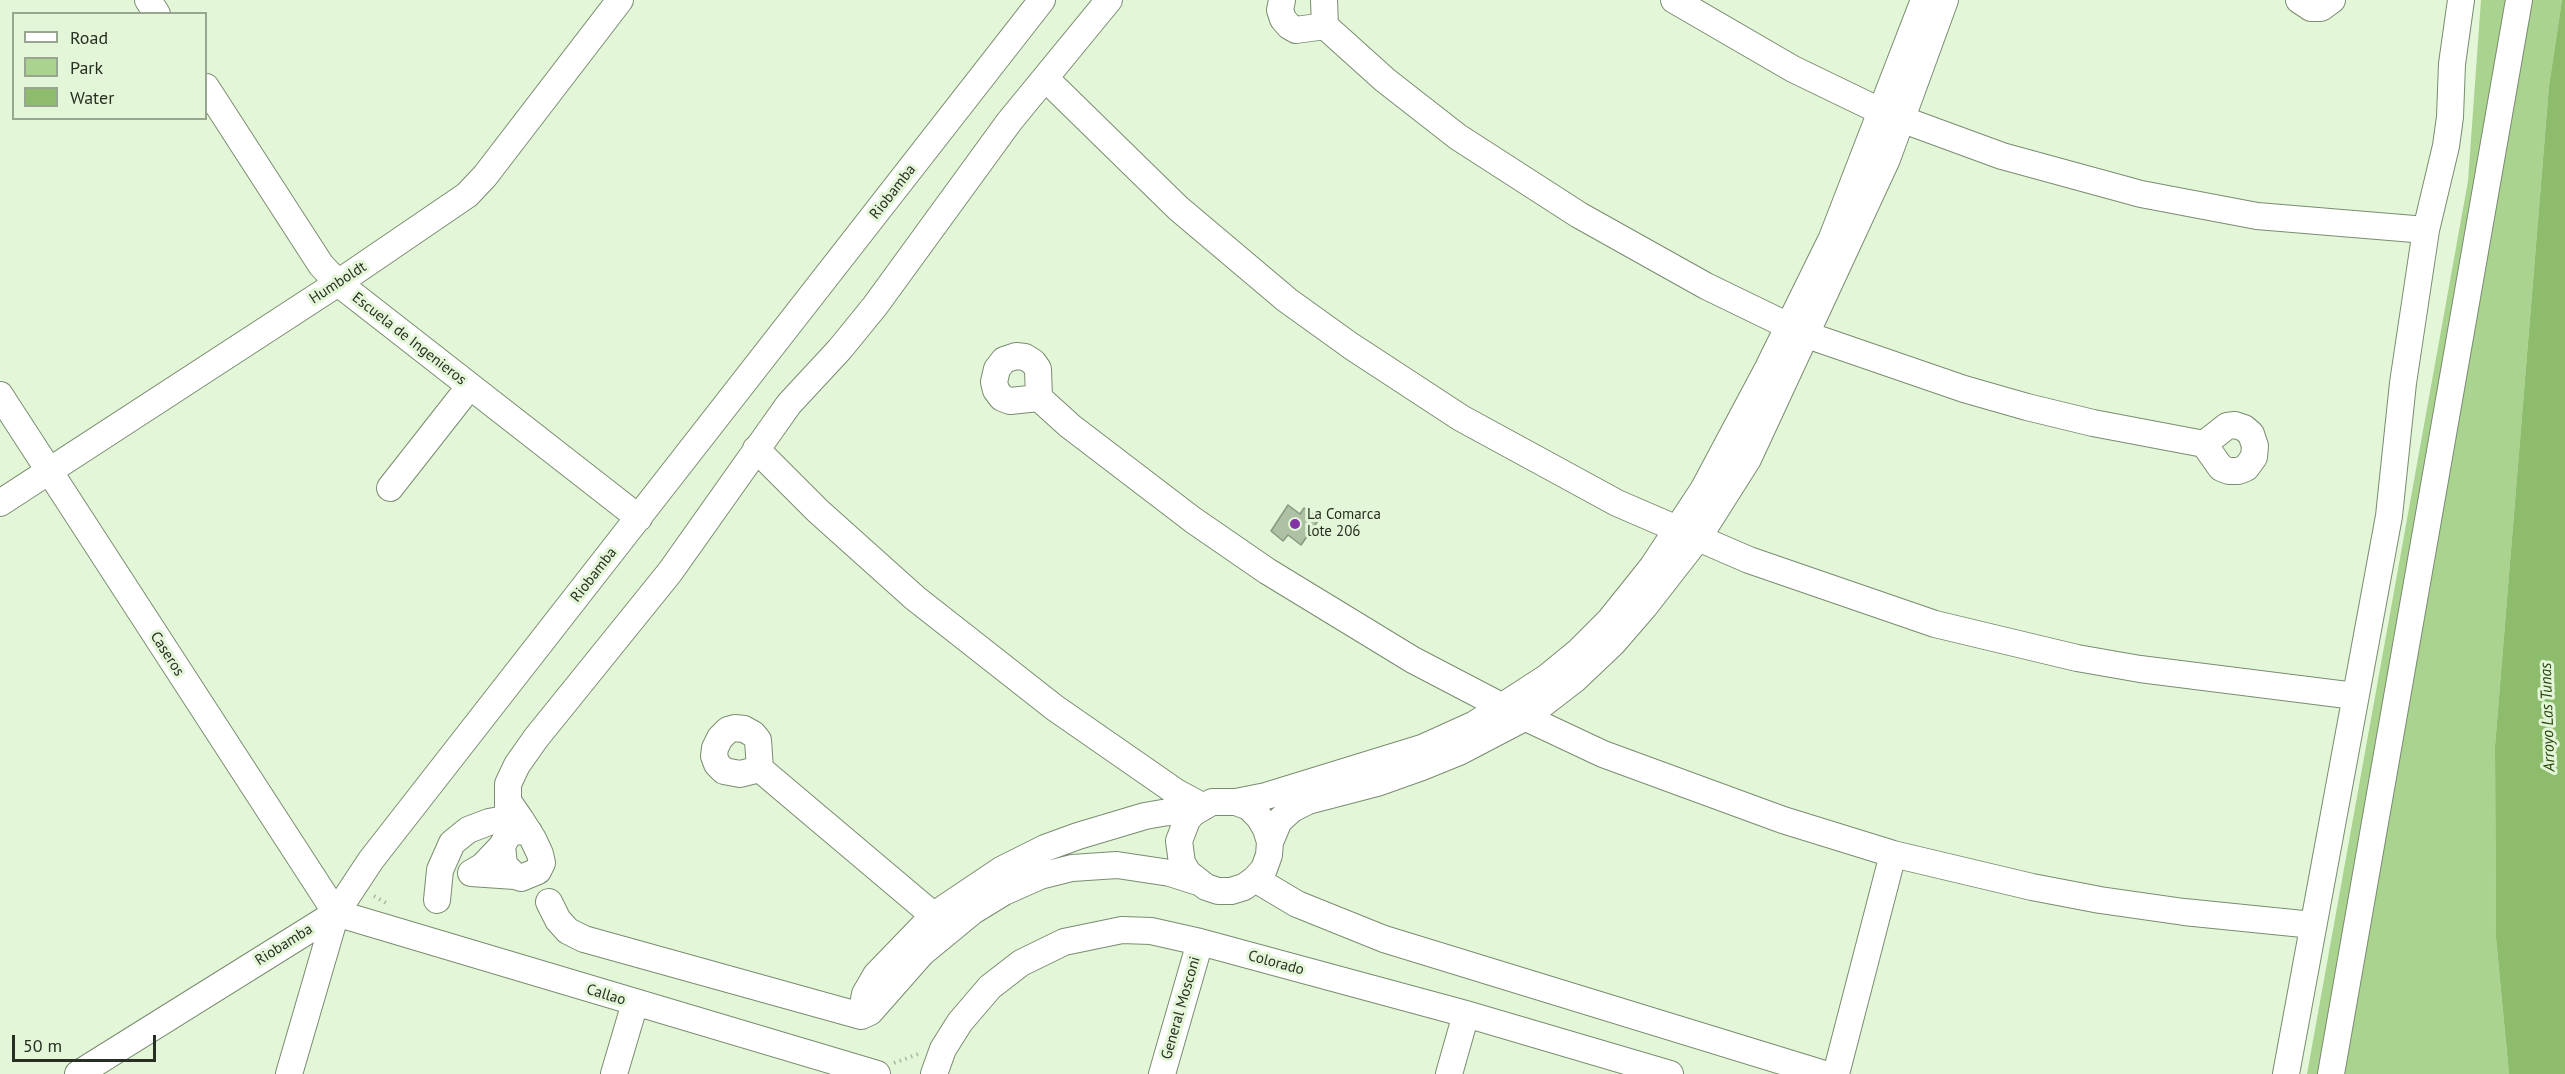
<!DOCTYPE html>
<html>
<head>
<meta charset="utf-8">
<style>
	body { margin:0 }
	#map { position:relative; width:2565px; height:1074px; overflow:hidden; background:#e3f6d8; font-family:"PT Sans",sans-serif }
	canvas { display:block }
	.legend { position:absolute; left:12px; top:12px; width:195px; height:108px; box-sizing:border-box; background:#e3f6d8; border:2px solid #98a690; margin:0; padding:8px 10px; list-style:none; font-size:18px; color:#282f23 }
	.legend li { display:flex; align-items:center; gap:12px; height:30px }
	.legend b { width:30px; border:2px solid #98a690 }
	.scale { position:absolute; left:12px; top:1035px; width:144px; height:27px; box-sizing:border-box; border:3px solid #282f23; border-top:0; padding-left:8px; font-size:18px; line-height:21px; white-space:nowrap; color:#282f23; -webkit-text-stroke:4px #e3f6d8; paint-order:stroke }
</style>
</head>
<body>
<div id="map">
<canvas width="2565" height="1074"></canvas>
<ul class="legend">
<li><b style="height:8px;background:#fff"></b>Road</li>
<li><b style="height:16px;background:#a9d38e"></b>Park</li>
<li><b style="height:16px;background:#8cbc6c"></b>Water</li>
</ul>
<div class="scale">50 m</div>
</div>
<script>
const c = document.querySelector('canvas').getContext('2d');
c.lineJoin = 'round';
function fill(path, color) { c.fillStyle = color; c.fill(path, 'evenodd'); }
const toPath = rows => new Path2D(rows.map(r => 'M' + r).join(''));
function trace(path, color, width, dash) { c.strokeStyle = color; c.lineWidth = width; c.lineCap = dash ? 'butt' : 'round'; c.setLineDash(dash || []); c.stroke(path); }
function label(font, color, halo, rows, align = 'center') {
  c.font = font + ' "PT Sans",sans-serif'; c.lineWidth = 6; c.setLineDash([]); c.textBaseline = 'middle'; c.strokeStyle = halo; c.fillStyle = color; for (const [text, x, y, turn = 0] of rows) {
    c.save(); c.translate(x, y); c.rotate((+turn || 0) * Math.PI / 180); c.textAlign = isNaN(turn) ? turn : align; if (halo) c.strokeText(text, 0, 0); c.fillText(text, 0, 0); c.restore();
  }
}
const green = toPath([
	[2481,0,2562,0,2549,86,2495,746,2496,938,2509,1074,2307,1074,2468,181]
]);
const water = toPath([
	[2562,0,2565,0,2565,1074,2509,1074,2496,938,2495,746,2549,86]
]);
const building = toPath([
	[1288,505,1300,514,1304,508,1320,518,1301,545,1288,535,1283,541,1271,531,1288,505]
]);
const path = toPath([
	[374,896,388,904],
	[894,1063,918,1054]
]);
const minor = toPath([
	[148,0,157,14],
	[1282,0,1280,10,1283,19,1289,26,1296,30,1325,26],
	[1324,0,1325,26,1385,80,1458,137,1579,215,1706,286,1807,335,1964,389,2027,407,2093,423,2204,444,2221,468,2229,471,2238,471,2246,468,2254,457,2255,446,2251,434,2244,428,2235,425,2227,426,2204,444],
	[1674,0,1793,69,1882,112,2002,156,2141,194,2257,216,2426,230],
	[2299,0,2311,8,2321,8,2332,0],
	[1045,78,1178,208,1287,300,1351,346,1461,418,1617,503,1749,560,1935,624,2077,658,2140,669,2355,696],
	[206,87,321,265,338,283,639,518],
	[0,395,336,913],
	[1039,398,1010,401,1002,398,996,390,994,382,997,369,1004,360,1016,356,1025,357,1033,362,1038,369,1039,398,1070,426,1193,520,1267,571,1413,660,1503,707,1603,754,1783,820,1893,854,2032,887,2100,900,2184,912,2313,925],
	[756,449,818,511,915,598,1055,708,1176,792,1202,806],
	[390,488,470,386],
	[0,503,338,283,467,195,485,176,620,0],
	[760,769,740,774,724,771,717,764,714,756,715,748,720,738,728,730,735,728,744,729,753,734,758,740,760,769,946,926],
	[508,801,508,784,517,765,536,738,670,572,789,404,840,349,875,306,1009,122,1109,0],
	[1236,802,1266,796,1422,748,1475,724,1546,678,1579,651,1609,621,1653,566,1703,490,1768,368,1832,238,1924,0],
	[508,835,508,801,521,820,533,839,540,854,542,863,538,871,521,878,515,876,504,865,502,846,508,835,514,831,529,832],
	[1270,842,1279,821,1292,809,1308,801,1377,783,1422,767,1459,752,1526,717,1574,680,1613,643,1645,606,1698,538,1748,459,1887,159,1945,0],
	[502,846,483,866,471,873,515,876],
	[1255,879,1297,904,1384,939,1824,1074],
	[437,900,440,870,452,843,468,830,489,822,510,818],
	[549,902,558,920,568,931,584,939,861,1016,870,1012,922,953,973,911,1004,892,1040,876,1072,868,1117,865,1170,873,1195,881],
	[336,913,877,1074],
	[861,1016,865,994,876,975,934,915,1001,870,1045,848,1078,836,1145,816,1168,812,1193,813,1212,802,1236,802,1249,807,1259,817,1266,829,1270,842,1269,855,1264,869,1255,879,1244,887,1231,891,1218,891,1206,887,1188,873,1182,863,1179,841,1187,820,1193,813],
	[78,1074,336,913,371,860,1042,0],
	[289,1074,336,913],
	[614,1074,635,1003],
	[934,1074,943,1049,960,1022,990,987,1021,963,1064,942,1122,930,1151,931,1200,942,1466,1014,1670,1074],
	[1162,1074,1200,942],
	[1449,1074,1466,1014],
	[1836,1074,1893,854],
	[2286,1074,2389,516,2403,383,2426,230,2446,146,2450,117,2452,64,2461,0],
	[2331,1074,2519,0]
]);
const markers = [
	[1295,524,6,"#8333a3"]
];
const streetNames = [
	["Riobamba",893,192,-52],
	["Humboldt",338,283,-33],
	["Escuela de Ingenieros",409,339,38],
	["Riobamba",594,575,-52],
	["Caseros",167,654,57],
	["Riobamba",284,945,-32],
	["Colorado",1276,963,15],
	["Callao",606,995,17],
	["General Mosconi",1181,1008,-74]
];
const poiNames = [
	["La Comarca",1307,515],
	["lote 206",1307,532]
];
const waterNames = [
	["Arroyo Las Tunas",2548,717,-92]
];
fill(green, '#a9d38e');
fill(water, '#8cbc6c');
fill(building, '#afc1a4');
trace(building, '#88997d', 1.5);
trace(minor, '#7a8c70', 28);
trace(path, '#a9b9a0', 4, [1.5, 4.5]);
trace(minor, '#fff', 26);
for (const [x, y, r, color] of markers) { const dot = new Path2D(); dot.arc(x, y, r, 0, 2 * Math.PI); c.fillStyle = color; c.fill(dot); trace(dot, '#e3f6d8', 2); }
label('15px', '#282f23', '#e3f6d8', streetNames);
label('15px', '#282f23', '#e3f6d8', poiNames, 'left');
label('italic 16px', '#26440b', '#e3f6d8', waterNames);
</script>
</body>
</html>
